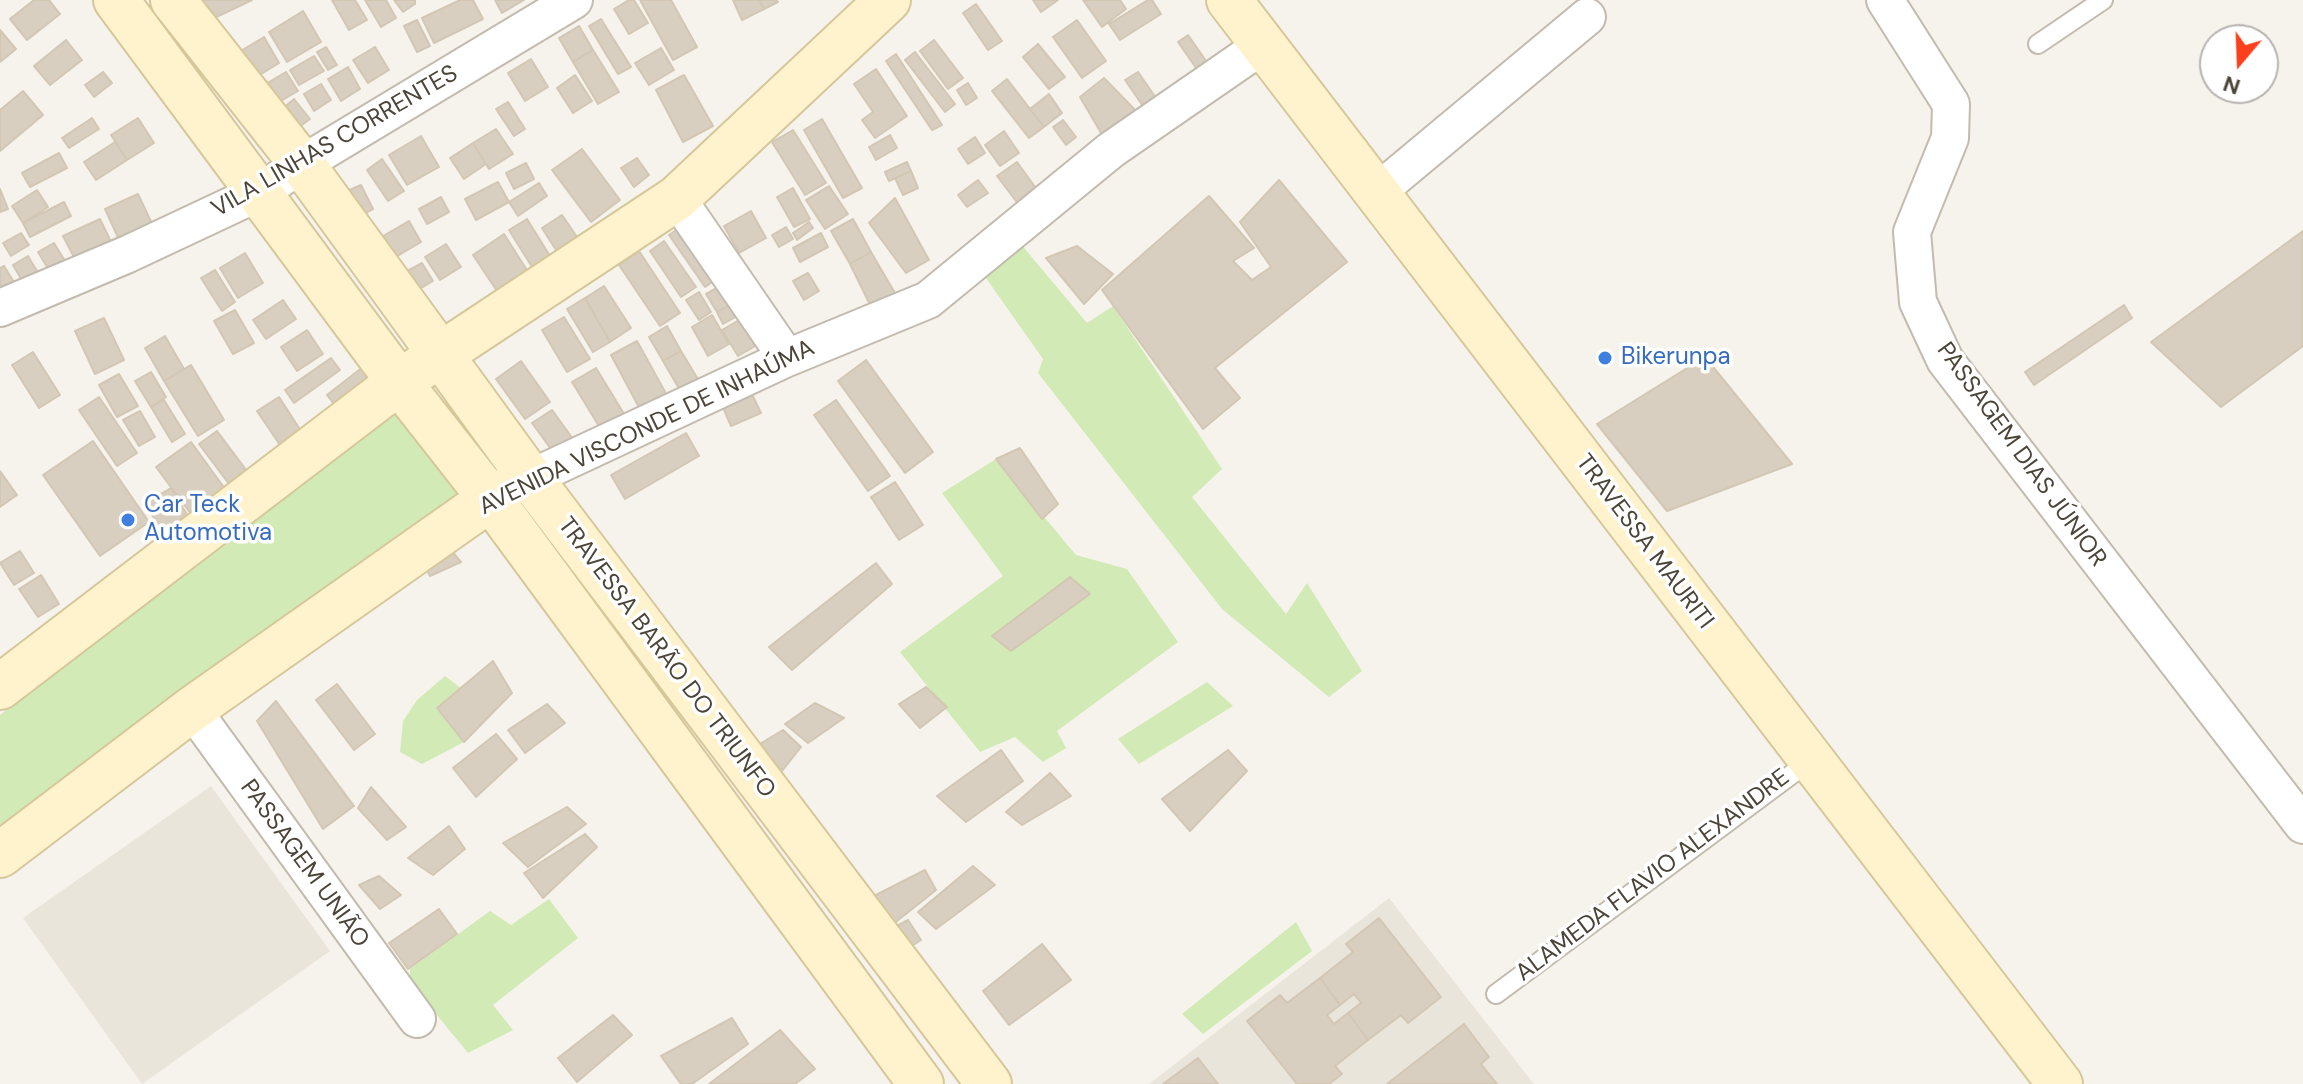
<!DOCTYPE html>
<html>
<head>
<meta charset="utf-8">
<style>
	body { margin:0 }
	#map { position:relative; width:2303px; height:1084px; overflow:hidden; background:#f6f3ec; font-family:"DM Sans",sans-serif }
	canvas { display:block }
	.north { position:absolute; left:2199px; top:24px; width:80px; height:80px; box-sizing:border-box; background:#fff; border:2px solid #b7b4b0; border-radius:50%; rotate:199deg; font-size:22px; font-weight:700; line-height:32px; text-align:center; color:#4b4439 }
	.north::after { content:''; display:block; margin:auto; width:28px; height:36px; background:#fc3f1d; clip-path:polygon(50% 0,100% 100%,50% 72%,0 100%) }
</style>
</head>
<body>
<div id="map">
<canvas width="2303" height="1084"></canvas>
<div class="north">N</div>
</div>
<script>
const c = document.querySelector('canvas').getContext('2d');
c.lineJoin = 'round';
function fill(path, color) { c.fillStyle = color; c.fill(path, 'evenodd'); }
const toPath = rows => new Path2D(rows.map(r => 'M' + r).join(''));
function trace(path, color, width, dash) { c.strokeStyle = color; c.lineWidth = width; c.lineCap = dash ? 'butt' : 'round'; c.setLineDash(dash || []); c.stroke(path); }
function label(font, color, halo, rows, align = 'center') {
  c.font = font + ' "DM Sans",sans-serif'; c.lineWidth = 7; c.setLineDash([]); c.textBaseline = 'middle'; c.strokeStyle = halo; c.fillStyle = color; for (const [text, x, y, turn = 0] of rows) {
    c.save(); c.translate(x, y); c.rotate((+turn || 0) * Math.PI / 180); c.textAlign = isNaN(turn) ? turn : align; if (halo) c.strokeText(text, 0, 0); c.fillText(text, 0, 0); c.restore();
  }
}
const residential = toPath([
	[211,786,330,951,142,1084,23,918],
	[1389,898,1534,1084,1149,1084]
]);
const green = toPath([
	[1020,243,1087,323,1113,306,1222,469,1192,497,1286,614,1307,583,1362,671,1329,697,1222,609,1038,373,1043,359,981,271],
	[404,406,475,493,0,842,0,715],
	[996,459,1076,555,1127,569,1178,642,1057,731,1066,748,1043,762,1015,737,980,752,900,652,1003,576,942,493],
	[445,676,461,688,437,709,464,742,422,764,400,752,403,721,417,700],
	[1207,682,1233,706,1139,764,1118,739],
	[549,899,578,938,493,1005,513,1030,468,1053,410,982,410,969,490,911,511,925],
	[1296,922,1312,951,1203,1034,1182,1014]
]);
const building = toPath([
	[34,0,49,0,60,14,27,40,10,19,34,0],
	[200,0,252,0,210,20,200,0],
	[332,0,355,0,367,20,349,30,332,0],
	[365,0,386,0,396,18,381,27,365,0],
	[394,0,415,0,415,4,403,12,394,0],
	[460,0,473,0,483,19,434,43,422,18,460,0],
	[495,0,524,0,502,13,495,0],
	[629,0,634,0,648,23,629,34,614,9,629,0],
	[640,0,671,0,697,47,673,60,640,0],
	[733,0,759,0,764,9,742,20,733,0],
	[759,0,776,0,778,2,764,9,759,0],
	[1033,0,1058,0,1041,12,1033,0],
	[1083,0,1120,0,1126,9,1102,27,1083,0],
	[1148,0,1152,0,1161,14,1120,40,1109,24,1148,0],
	[976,4,1002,41,988,50,963,13,976,4],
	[303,11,321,42,287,62,269,32,303,11],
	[601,19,631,67,618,74,589,26,601,19],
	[417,20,430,46,417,52,404,26,417,20],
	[1077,20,1106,61,1082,78,1053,37,1077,20],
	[579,26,593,50,573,62,559,38,579,26],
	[0,30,16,49,0,62,0,30],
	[1188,35,1211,68,1201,75,1178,42,1188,35],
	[264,37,279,63,250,81,234,55,264,37],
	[66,40,82,60,50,85,34,66,66,40],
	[934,40,963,78,948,89,920,51,934,40],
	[1038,44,1065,77,1049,89,1023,57,1038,44],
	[326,47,337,65,328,70,317,52,326,47],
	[375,47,389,70,368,83,353,60,375,47],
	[661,48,674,70,649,85,635,63,661,48],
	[593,50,619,92,598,104,573,62,593,50],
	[915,52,955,104,945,112,905,60,915,52],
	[896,54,942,125,932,130,886,61,896,54],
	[314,56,324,71,299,85,290,70,314,56],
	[531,59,548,87,525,101,508,73,531,59],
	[348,67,360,89,341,101,328,79,348,67],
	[876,69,907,116,875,138,862,120,873,112,854,84,876,69],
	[103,72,112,83,94,97,85,85,103,72],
	[286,72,298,91,265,110,254,91,286,72],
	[1138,72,1156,98,1143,106,1125,80,1138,72],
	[575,75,592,101,573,113,557,88,575,75],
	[684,75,713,126,683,142,656,90,684,75],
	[1104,78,1140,115,1111,150,1080,97,1104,78],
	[1007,79,1044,127,1029,138,992,91,1007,79],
	[968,83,977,98,966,105,957,90,968,83],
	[321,84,331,100,314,111,304,94,321,84],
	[23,91,43,115,0,151,0,110,23,91],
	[1049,94,1062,113,1044,127,1030,109,1049,94],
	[294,99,310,119,291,133,276,114,294,99],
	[508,102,525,129,514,136,496,109,508,102],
	[92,118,99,129,69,148,62,138,92,118],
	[138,118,154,143,127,160,111,135,138,118],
	[822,119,862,188,843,198,804,130,822,119],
	[1063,120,1076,137,1066,145,1053,127,1063,120],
	[496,129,513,154,489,169,473,143,496,129],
	[793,130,826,183,805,195,772,142,793,130],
	[1004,131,1019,153,1000,166,985,145,1004,131],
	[890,135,897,148,876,160,869,147,890,135],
	[421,136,439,167,407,185,389,155,421,136],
	[975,137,985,153,968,164,958,149,975,137],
	[115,142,127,160,96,180,84,162,115,142],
	[473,143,486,164,464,179,450,158,473,143],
	[582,149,620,200,591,222,552,170,582,149],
	[59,153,67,168,30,187,22,173,59,153],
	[637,158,649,175,634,187,621,168,637,158],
	[382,159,404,191,388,201,367,170,382,159],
	[907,162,911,171,889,181,885,172,907,162],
	[1017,162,1038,191,1019,205,997,176,1017,162],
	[526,163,534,179,514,189,506,173,526,163],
	[911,171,918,188,903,195,895,178,911,171],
	[978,180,988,193,967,207,958,195,978,180],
	[1279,180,1347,262,1215,368,1240,398,1203,429,1102,290,1209,196,1254,248,1233,261,1252,280,1271,267,1240,222,1279,180],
	[498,182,509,202,476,220,465,199,498,182],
	[539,183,547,196,518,216,509,202,539,183],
	[361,185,373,209,359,216,347,191,361,185],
	[829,186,848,214,825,229,806,200,829,186],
	[793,188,810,219,794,227,777,197,793,188],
	[0,189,8,209,0,212,0,189],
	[37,190,48,207,23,223,12,206,37,190],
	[138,194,154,228,121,244,105,209,138,194],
	[441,197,449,212,427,224,419,209,441,197],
	[895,198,929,260,906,273,869,223,895,198],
	[64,202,71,216,30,237,23,223,64,202],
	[751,211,766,238,739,253,724,226,751,211],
	[562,215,577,237,556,250,542,228,562,215],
	[100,219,113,246,77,263,63,236,100,219],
	[527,219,550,256,532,267,509,230,527,219],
	[853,219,871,252,850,264,831,231,853,219],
	[409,221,421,242,384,264,371,243,409,221],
	[809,222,813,228,797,240,793,233,809,222],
	[685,224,721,276,705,287,669,235,685,224],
	[786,227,793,239,779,247,772,235,786,227],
	[2303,231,2303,346,2221,407,2151,342,2303,231],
	[21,233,29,245,11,256,3,243,21,233],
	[821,233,828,247,800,262,793,248,821,233],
	[504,234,530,275,499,294,473,255,504,234],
	[664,241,696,287,681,297,650,251,664,241],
	[54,243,71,271,55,280,38,252,54,243],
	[446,244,461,267,440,280,425,257,446,244],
	[1077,246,1113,274,1084,304,1046,258,1077,246],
	[639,251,680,313,660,326,619,265,639,251],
	[871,252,902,305,876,317,850,264,871,252],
	[245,253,263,283,238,298,220,268,245,253],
	[28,256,41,278,26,287,13,265,28,256],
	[422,263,433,281,411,294,400,275,422,263],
	[4,266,20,292,0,304,0,268,4,266],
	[215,270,235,302,222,311,201,278,215,270],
	[808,273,819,291,804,300,793,281,808,273],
	[726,283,733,303,717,312,706,294,726,283],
	[604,286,631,328,610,342,585,298,604,286],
	[699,292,711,312,699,320,686,300,699,292],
	[585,298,610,342,593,352,567,309,585,298],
	[283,300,296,319,266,339,253,320,283,300],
	[733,303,739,315,723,324,717,312,733,303],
	[2124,305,2132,318,2034,385,2025,372,2124,305],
	[235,310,254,343,233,354,214,321,235,310],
	[712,315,729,344,708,356,692,327,712,315],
	[746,316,762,342,738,356,722,330,746,316],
	[564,317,590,359,567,372,542,330,564,317],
	[104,318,124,360,95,374,75,331,104,318],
	[667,326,681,351,663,361,649,337,667,326],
	[307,330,323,354,297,371,281,347,307,330],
	[165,336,184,369,164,381,145,348,165,336],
	[637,341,669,399,642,413,611,355,637,341],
	[681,351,699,381,681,392,663,361,681,351],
	[33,352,60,395,39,408,12,365,33,352],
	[1705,357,1792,464,1667,511,1597,424,1705,357],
	[331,358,340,370,294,403,285,390,331,358],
	[866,360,933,452,905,473,838,381,866,360],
	[521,361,550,402,525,419,496,379,521,361],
	[368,363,381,381,341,413,327,395,368,363],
	[191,365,224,420,198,436,164,381,191,365],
	[596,368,629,422,605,436,572,382,596,368],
	[151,372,166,397,151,407,135,381,151,372],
	[119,374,138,406,117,417,99,385,119,374],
	[750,390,761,413,731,426,721,403,750,390],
	[99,397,137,453,117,466,79,410,99,397],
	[279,397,301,431,280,445,257,411,279,397],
	[164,400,185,434,172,442,151,407,164,400],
	[836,400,890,476,868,491,814,415,836,400],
	[552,410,576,443,556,456,532,423,552,410],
	[140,411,155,437,139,446,123,420,140,411],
	[217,431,250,475,232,488,199,444,217,431],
	[686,433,699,456,625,499,611,475,686,433],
	[93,441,149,522,100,556,43,475,93,441],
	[191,442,228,493,194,518,156,467,191,442],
	[1020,448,1058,504,1042,519,996,459,1020,448],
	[0,471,17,495,0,507,0,471],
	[895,482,923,525,899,540,871,497,895,482],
	[171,488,192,523,166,538,145,503,171,488],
	[444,542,461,562,430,576,420,557,444,542],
	[20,551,34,573,14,585,0,563,20,551],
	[876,563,892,584,792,670,769,647,876,563],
	[41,575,59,604,38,617,19,589,41,575],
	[1070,577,1090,594,1011,651,992,636,1070,577],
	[493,661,512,693,464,742,437,708,493,661],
	[337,684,375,734,354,750,316,700,337,684],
	[926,687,947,707,920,728,899,704,926,687],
	[276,701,354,806,323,829,257,721,276,701],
	[815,703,844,718,808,743,785,724,815,703],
	[547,704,565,723,525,753,508,730,547,704],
	[783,730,801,747,782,771,758,745,783,730],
	[496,734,517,759,476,797,453,768,496,734],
	[1001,750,1023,781,966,822,937,796,1001,750],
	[1228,750,1247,771,1190,831,1162,799,1228,750],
	[1050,773,1071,796,1022,825,1006,812,1050,773],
	[371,787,406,827,387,840,358,808,371,787],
	[567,807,586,824,528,867,503,843,567,807],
	[449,826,465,849,433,875,408,858,449,826],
	[585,834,597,847,543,898,524,873,585,834],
	[973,866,995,885,936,929,918,912,973,866],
	[925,870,936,890,892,925,868,899,925,870],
	[379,876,401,895,380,909,359,885,379,876],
	[439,909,457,934,408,969,389,943,439,909],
	[1379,918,1441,997,1408,1023,1401,1015,1368,1040,1348,1013,1361,1003,1354,994,1340,1005,1320,978,1353,952,1346,944,1379,918],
	[908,920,921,940,904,951,886,932,908,920],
	[1042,944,1071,980,1009,1025,983,991,1042,944],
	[1320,978,1340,1005,1327,1015,1334,1024,1348,1013,1368,1040,1335,1066,1342,1074,1329,1084,1297,1084,1247,1021,1280,995,1287,1003,1320,978],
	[613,1015,632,1035,577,1082,558,1058,613,1015],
	[732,1018,748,1044,692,1084,681,1084,661,1056,732,1018],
	[1464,1024,1489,1057,1481,1064,1497,1084,1387,1084,1464,1024],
	[780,1030,815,1069,795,1084,709,1084,780,1030],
	[1198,1058,1218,1084,1163,1084,1198,1058]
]);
const lane = toPath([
	[2038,44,2103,0],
	[1496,994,1811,760]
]);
const street = toPath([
	[1885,0,1951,104,1950,138,1912,232,1918,302,1945,360,2303,825],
	[1376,193,1587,17],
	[677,198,787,358],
	[0,308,128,254,260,192,302,164,574,0],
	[507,489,787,358,928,300,1111,150,1263,45],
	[192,709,417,1019]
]);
const secondary = toPath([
	[116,0,399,382,490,498,921,1084],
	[173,0,302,164,531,479,989,1084],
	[1229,0,2060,1084],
	[0,687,399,382,677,198,888,0],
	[0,855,192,709,500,492]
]);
const markers = [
	[1605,358,8,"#3f7fe0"],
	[128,520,8,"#3f7fe0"]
];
const streetNames = [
	["VILA LINHAS CORRENTES",335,142,-30],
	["AVENIDA VISCONDE DE INHAÚMA",647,428,-26],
	["PASSAGEM DIAS JÚNIOR",2021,455,54],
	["TRAVESSA MAURITI",1644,542,53],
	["TRAVESSA BARÃO DO TRIUNFO",666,658,53],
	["PASSAGEM UNIÃO",304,864,54],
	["ALAMEDA FLAVIO ALEXANDRE",1653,876,-37]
];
const shopNames = [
	["Bikerunpa",1621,358],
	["Car Teck",144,506],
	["Automotiva",144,534]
];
fill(residential, '#eae5da');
fill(green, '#d2eab5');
fill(building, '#d8cfc1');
trace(building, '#d3c7b4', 2);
trace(lane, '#c2bbae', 22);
trace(street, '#c2bbae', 40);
trace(secondary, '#d6c79b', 48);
trace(lane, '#fff', 18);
trace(street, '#fff', 36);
trace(secondary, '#fff3cd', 44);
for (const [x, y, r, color] of markers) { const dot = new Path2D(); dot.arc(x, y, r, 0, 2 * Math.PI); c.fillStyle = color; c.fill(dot); trace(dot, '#fff', 3); }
label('24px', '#4b4439', '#fff', streetNames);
label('24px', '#366cbe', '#fff', shopNames, 'left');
</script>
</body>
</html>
